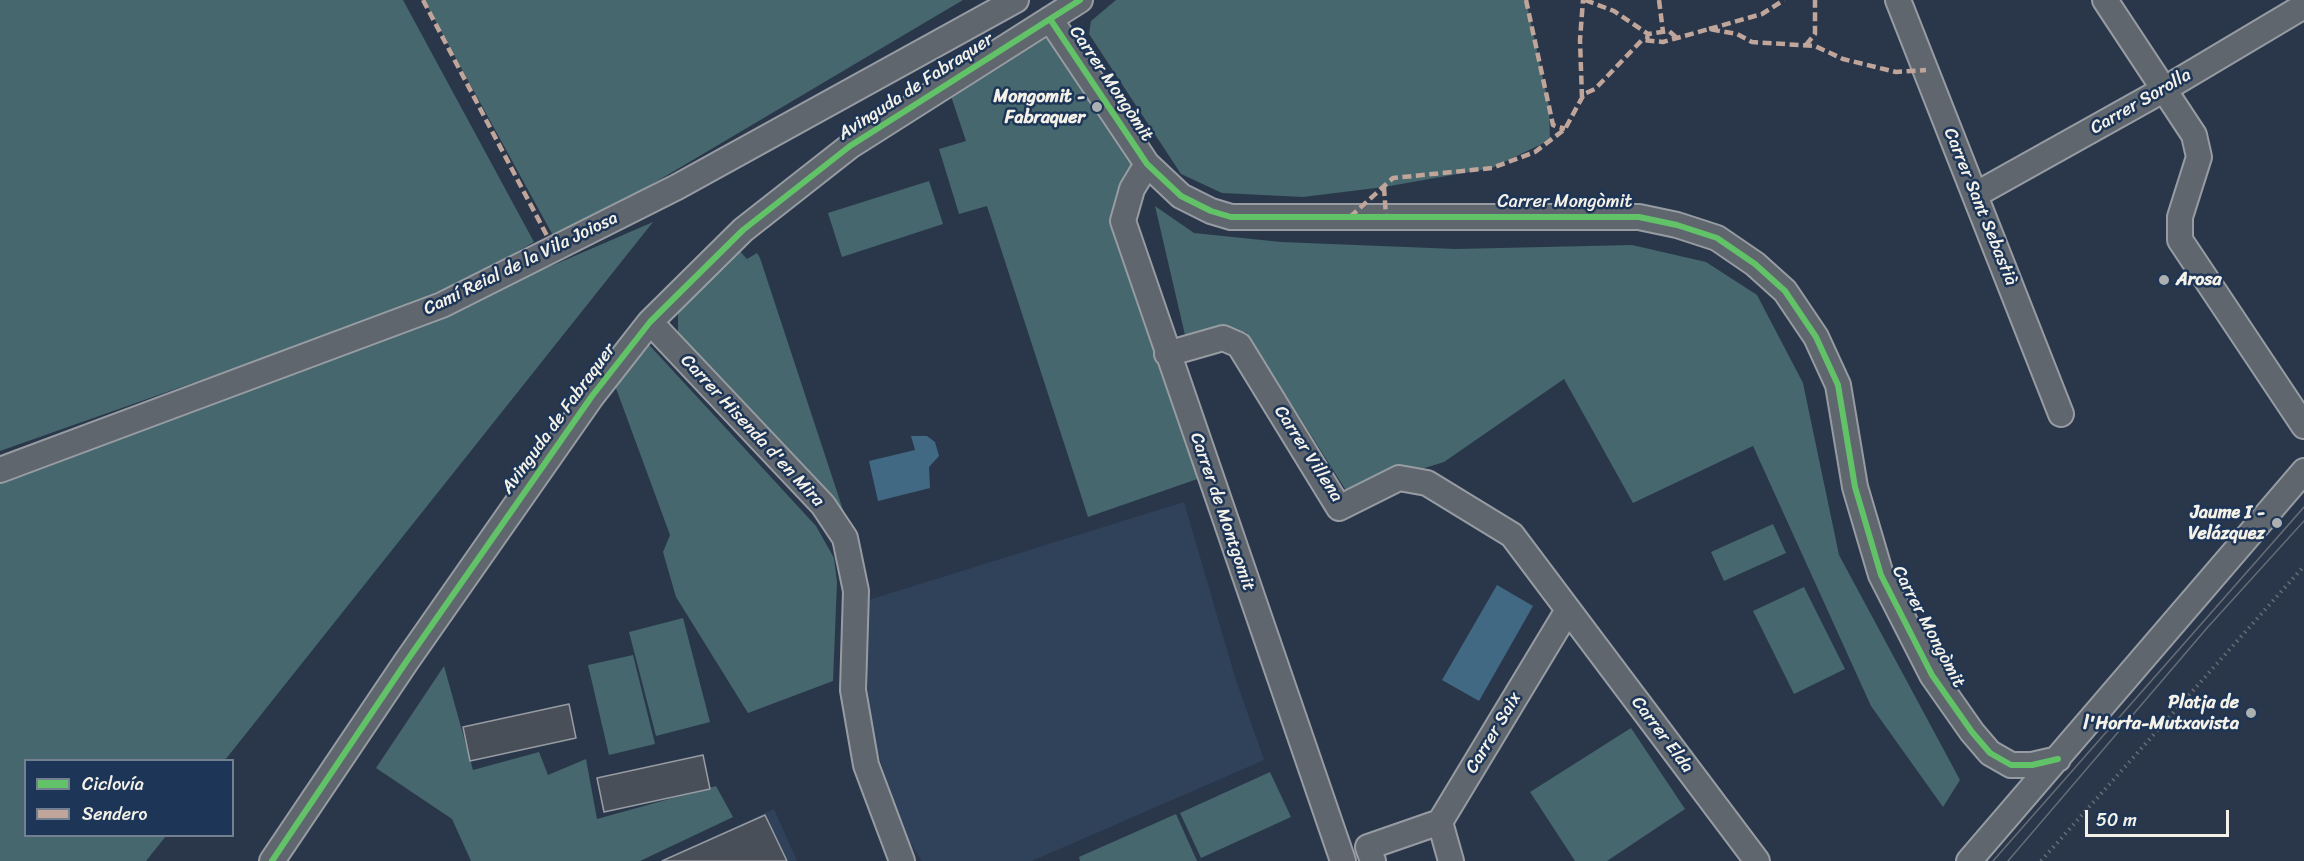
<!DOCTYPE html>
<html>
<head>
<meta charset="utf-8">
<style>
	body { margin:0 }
	#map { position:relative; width:2304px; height:861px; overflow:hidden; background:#2a374a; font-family:Sriracha,sans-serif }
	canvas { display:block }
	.legend { position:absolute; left:24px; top:759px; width:210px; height:78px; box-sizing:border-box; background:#1d3557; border:2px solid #738091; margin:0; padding:8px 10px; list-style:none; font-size:18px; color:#f4f1e8 }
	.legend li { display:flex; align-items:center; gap:12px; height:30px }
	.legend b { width:30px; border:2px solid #738091 }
	.scale { position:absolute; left:2085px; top:810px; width:144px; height:27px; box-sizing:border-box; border:3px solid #f4f1e8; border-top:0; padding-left:8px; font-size:18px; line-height:21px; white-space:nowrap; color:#f4f1e8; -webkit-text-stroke:4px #1d3557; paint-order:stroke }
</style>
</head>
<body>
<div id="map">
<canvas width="2304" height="861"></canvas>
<ul class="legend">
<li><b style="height:8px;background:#61c268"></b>Ciclovía</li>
<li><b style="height:8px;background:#c0a59a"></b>Sendero</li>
</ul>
<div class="scale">50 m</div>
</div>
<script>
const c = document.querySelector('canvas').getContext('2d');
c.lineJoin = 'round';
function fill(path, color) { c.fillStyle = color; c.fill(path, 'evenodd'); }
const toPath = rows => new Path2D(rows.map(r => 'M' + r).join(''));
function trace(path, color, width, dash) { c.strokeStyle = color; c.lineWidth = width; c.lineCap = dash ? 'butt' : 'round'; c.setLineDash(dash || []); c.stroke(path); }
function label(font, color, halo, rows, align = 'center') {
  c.font = font + ' Sriracha,sans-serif'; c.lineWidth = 5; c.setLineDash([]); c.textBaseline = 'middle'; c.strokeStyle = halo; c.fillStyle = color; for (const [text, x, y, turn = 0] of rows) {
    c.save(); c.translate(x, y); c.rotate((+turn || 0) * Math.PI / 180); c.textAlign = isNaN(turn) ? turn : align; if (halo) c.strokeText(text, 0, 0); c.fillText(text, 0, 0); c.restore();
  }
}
const built = toPath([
	[1184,502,1235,677,1264,760,1032,861,922,861,904,834,871,731,862,602],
	[774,809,797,861,660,861]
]);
const green = toPath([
	[0,0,403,0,534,242,439,296,0,451],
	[424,0,963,0,556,241],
	[1116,0,1526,0,1549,106,1550,140,1492,168,1384,187,1303,197,1222,193,1181,174,1089,34,1091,21],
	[1050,19,1147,164,1123,221,1209,475,1088,517,987,206,959,214,939,149,966,141,947,84],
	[929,181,943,224,842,257,828,213],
	[1155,206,1194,233,1281,242,1456,249,1632,245,1706,262,1757,295,1803,383,1839,555,1960,780,1943,807,1871,706,1753,446,1633,503,1564,379,1444,462,1347,492,1246,332,1185,335],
	[653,222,225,760,26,760,26,836,166,836,146,861,0,861,0,483,199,410,445,312],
	[737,248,747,259,757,253,760,258,847,522,678,336,678,313],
	[640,335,816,526,834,558,837,582,833,681,748,713,676,597,663,552,670,535,610,372],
	[1773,524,1786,553,1724,581,1711,552],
	[1804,587,1845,669,1794,694,1753,611],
	[683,618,710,722,656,736,629,632],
	[633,655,655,744,609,755,588,665],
	[444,666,473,770,539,752,548,775,586,759,597,819,716,786,733,817,640,861,471,861,452,819,376,768],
	[1631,728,1685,809,1607,861,1575,861,1530,792],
	[1270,772,1291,817,1201,858,1180,813],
	[1176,814,1197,861,1080,861,1079,857]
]);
const water = toPath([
	[911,436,927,436,935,442,939,456,929,467,930,488,878,501,869,461,915,450],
	[1497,585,1533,606,1479,701,1442,680]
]);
const building = toPath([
	[569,704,576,738,470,761,463,727,569,704],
	[703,755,710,789,604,812,597,778,703,755],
	[765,815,787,861,662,861,765,815]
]);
const path = toPath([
	[2041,861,2304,566]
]);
const minor = toPath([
	[1898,0,2061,414],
	[2105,0,2194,135,2199,157,2180,217,2180,240,2304,426],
	[1050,19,1147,164,1181,196,1211,211,1231,217,1639,217,1677,225,1717,238,1755,264,1785,291,1816,337,1838,385,1855,487,1881,575,1932,675,1972,732,1990,753,2011,765,2032,765,2058,759],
	[1147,164,1132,189,1123,221,1343,861],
	[1975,195,2163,90,2304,6],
	[650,322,823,505,845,538,856,591,853,690,866,765,902,861],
	[1167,354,1223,338,1239,345,1339,508,1399,478,1427,483,1512,535,1757,861],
	[0,470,442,305,677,187,1016,0],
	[272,861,406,662,592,396,650,322,743,230,850,146,1080,0],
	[1373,861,1368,847,1440,822],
	[1451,861,1440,822,1568,610],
	[1969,861,2304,471]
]);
const tram = toPath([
	[1993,861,2304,507],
	[2008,861,2207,628,2304,521]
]);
const quiet = toPath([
	[423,0,555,251],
	[1526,0,1553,125,1565,129],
	[1585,0,1614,11,1648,34],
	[1659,0,1663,32],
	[1709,29,1762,14,1784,0],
	[1647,39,1648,34,1669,31,1677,38],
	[1806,45,1815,34,1815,0],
	[1582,98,1580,40,1583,0],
	[1384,187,1386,217],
	[1350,217,1393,178,1492,168,1535,152,1565,129,1584,94,1595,89,1642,40,1663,42,1709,29,1737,34,1752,42,1815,46,1843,59,1896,72,1926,70]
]);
const cycleway = toPath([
	[1050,19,1147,164,1181,196,1211,211,1231,217,1639,217,1677,225,1717,238,1755,264,1785,291,1816,337,1838,385,1855,487,1881,575,1932,675,1972,732,1990,753,2011,765,2032,765,2058,759],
	[272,861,406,662,592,396,650,322,743,230,850,146,1080,0]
]);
const markers = [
	[1097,107,6,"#adb0b1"],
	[2164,280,6,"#adb0b1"],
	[2277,523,6,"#adb0b1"],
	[2251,713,6,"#adb0b1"]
];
const streetNames = [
	["Carrer Mongòmit",1111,84,56],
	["Avinguda de Fabraquer",916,87,-33],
	["Carrer Sorolla",2141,102,-30],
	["Carrer Mongòmit",1565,202],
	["Carrer Sant Sebastià",1980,207,68],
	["Camí Reial de la Vila Joiosa",521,264,-26],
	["Avinguda de Fabraquer",559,419,-54],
	["Carrer Hisenda d'en Mira",752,431,47],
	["Carrer Villena",1308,454,57],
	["Carrer de Montgomit",1222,512,71],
	["Carrer Mongòmit",1928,627,62],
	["Carrer Saix",1494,733,-59],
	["Carrer Elda",1662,735,53]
];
const poiNames = [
	["Mongomit -",1085,97],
	["Fabraquer",1085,118],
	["Arosa",2176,280,"left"],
	["Jaume I -",2265,513],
	["Velázquez",2265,534],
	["Platja de",2239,703],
	["l'Horta-Mutxavista",2239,724]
];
fill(built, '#30415a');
fill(green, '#45676d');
fill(water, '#416983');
fill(building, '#494f59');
trace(building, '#979ca3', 1.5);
trace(minor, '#979ca3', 28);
trace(path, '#666d76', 4, [1.5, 4.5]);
trace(minor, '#60666e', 24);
trace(tram, '#666d76', 1.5);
trace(quiet, '#c0a59a', 4.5, [9, 4.5]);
trace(cycleway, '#61c268', 6);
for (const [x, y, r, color] of markers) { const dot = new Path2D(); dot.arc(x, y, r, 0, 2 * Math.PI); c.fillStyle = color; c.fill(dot); trace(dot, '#1d3557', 2); }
label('18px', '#f4f1e8', '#1d3557', streetNames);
label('bold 18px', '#f4f1e8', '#1d3557', poiNames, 'right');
</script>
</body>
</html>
